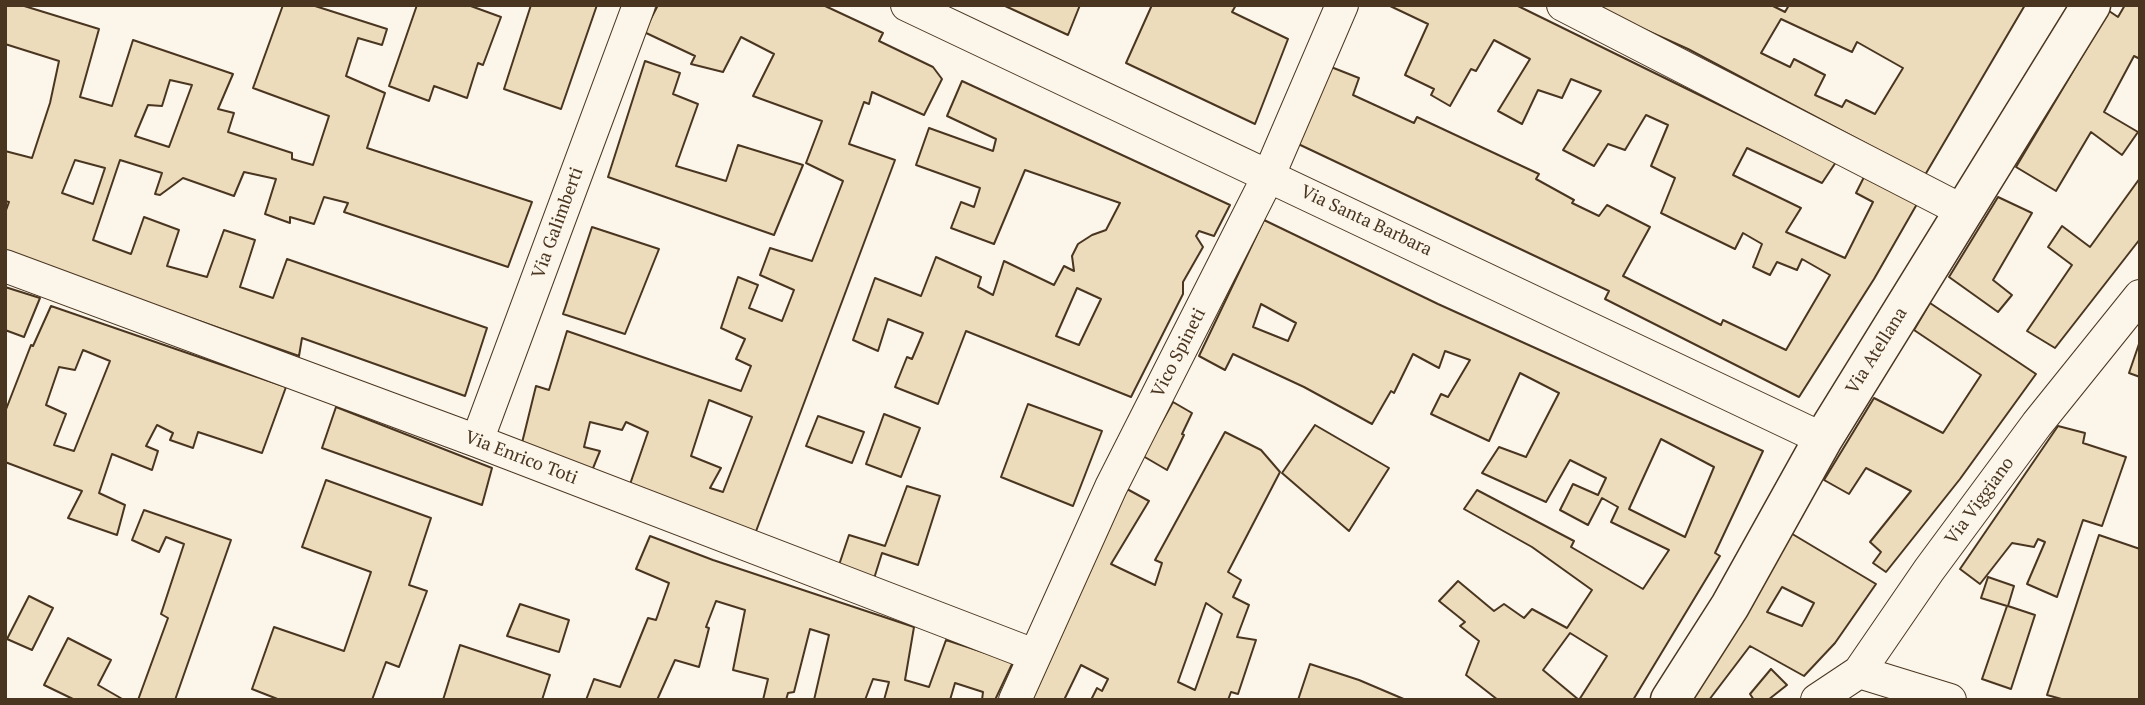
<!DOCTYPE html>
<html>
<head>
<meta charset="utf-8">
<style>
	body { margin:0 }
	#map { position:relative; width:2145px; height:705px; overflow:hidden; background:#fbf6e9; font-family:"PT Serif",serif }
	canvas { display:block }
	.frame { position:absolute; inset:0; border:7px solid #4a3520; pointer-events:none }
</style>
</head>
<body>
<div id="map">
<canvas width="2145" height="705"></canvas>
<div class="frame"></div>
</div>
<script>
const c = document.querySelector('canvas').getContext('2d');
c.lineJoin = 'round';
function fill(path, color) { c.fillStyle = color; c.fill(path, 'evenodd'); }
const toPath = rows => new Path2D(rows.map(r => 'M' + r).join(''));
function trace(path, color, width, dash) { c.strokeStyle = color; c.lineWidth = width; c.lineCap = dash ? 'butt' : 'round'; c.setLineDash(dash || []); c.stroke(path); }
function label(font, color, halo, rows, align = 'center') {
  c.font = font + ' "PT Serif",serif'; c.lineWidth = 5; c.setLineDash([]); c.textBaseline = 'middle'; c.strokeStyle = halo; c.fillStyle = color; for (const [text, x, y, turn = 0] of rows) {
    c.save(); c.translate(x, y); c.rotate((+turn || 0) * Math.PI / 180); c.textAlign = isNaN(turn) ? turn : align; if (halo) c.strokeText(text, 0, 0); c.fillText(text, 0, 0); c.restore();
  }
}
const building = toPath([
	[5,5,21,5,99,29,80,97,112,106,133,40,233,74,218,109,234,113,228,132,292,153,292,159,313,165,329,116,253,88,283,5,312,5,387,29,382,45,358,38,346,76,385,93,367,148,532,202,508,267,344,212,348,203,324,197,314,224,290,217,290,223,265,214,276,179,244,172,234,196,183,178,160,195,155,194,162,173,120,160,93,240,131,254,144,217,179,230,167,266,207,277,224,230,255,240,240,287,273,298,287,259,487,328,465,396,302,338,299,356,5,253,5,213,9,202,5,201,5,151,32,158,50,103,59,61,5,44,5,5],
	[170,80,192,85,169,147,135,136,148,105,162,106,170,80],
	[75,160,105,168,93,204,62,193,75,160],
	[417,5,468,5,501,17,483,65,478,63,467,98,434,86,429,101,389,86,417,5],
	[531,5,597,5,561,109,504,89,531,5],
	[658,5,823,5,883,33,879,41,933,67,942,79,924,115,872,92,869,104,864,102,849,144,895,160,752,542,627,493,648,432,626,422,622,430,590,422,584,447,600,451,589,478,521,447,536,386,549,390,567,331,741,391,751,366,736,359,745,339,721,328,738,277,758,285,749,308,782,321,794,290,760,275,770,248,812,261,843,181,806,163,822,121,753,96,774,54,741,37,723,72,691,64,695,56,644,32,658,5],
	[709,400,752,417,723,492,710,488,721,468,691,456,709,400],
	[1003,5,1080,5,1068,35,1003,5],
	[1152,5,1236,5,1232,12,1288,39,1255,124,1126,63,1152,5],
	[1388,5,1516,5,1836,162,1822,183,1747,148,1733,175,1801,208,1786,232,1845,258,1873,202,1856,193,1864,177,1917,204,1874,279,1799,397,1605,299,1609,291,1294,142,1326,65,1359,78,1353,95,1414,123,1417,117,1539,174,1536,179,1574,200,1572,203,1599,216,1607,205,1650,227,1623,276,1721,325,1723,320,1786,350,1830,275,1802,259,1797,270,1777,262,1770,275,1753,267,1762,244,1743,233,1735,249,1661,213,1675,178,1651,166,1668,125,1646,115,1625,150,1608,144,1594,166,1563,150,1601,91,1571,79,1562,98,1538,90,1522,124,1498,111,1530,59,1494,40,1476,71,1471,69,1450,106,1431,95,1434,89,1405,75,1428,24,1388,5],
	[1590,5,1771,5,1785,12,1789,5,2025,5,1925,175,1688,49,1590,5],
	[1781,19,1852,52,1857,42,1903,68,1875,114,1846,100,1842,107,1815,95,1825,75,1794,59,1790,67,1761,53,1781,19],
	[2125,5,2140,5,2140,59,2134,56,2104,112,2138,132,2122,155,2091,132,2056,191,2016,167,2109,11,2118,17,2125,5],
	[645,61,680,73,673,94,698,104,676,166,726,181,738,145,803,165,774,235,608,177,645,61],
	[962,81,1230,205,1214,236,1199,231,1196,236,1203,247,1183,282,1183,294,1131,397,966,331,938,404,895,387,907,357,912,359,923,333,888,319,878,351,853,340,875,278,921,296,936,257,981,277,978,287,993,295,1004,261,1054,285,1064,266,1074,271,1072,256,1078,244,1092,235,1106,230,1120,203,1025,170,994,244,951,228,961,202,974,207,980,188,916,165,929,128,993,151,996,139,947,116,962,81],
	[1077,288,1101,299,1079,345,1056,336,1077,288],
	[2140,178,2140,239,2055,348,2027,331,2072,265,2048,247,2062,226,2090,247,2140,178],
	[1998,197,2032,213,1993,280,2012,295,1998,312,1949,277,1998,197],
	[1264,220,1438,304,1763,451,1715,553,1720,556,1633,700,1579,700,1607,656,1570,633,1543,670,1579,700,1498,700,1466,675,1479,641,1460,626,1465,622,1439,601,1458,581,1494,611,1504,604,1524,618,1532,609,1567,628,1592,590,1532,547,1464,509,1477,490,1574,541,1571,547,1643,589,1669,550,1611,522,1618,507,1602,498,1588,525,1560,510,1573,484,1598,495,1606,478,1570,460,1546,502,1482,473,1499,447,1526,457,1559,393,1520,373,1489,441,1431,414,1441,394,1448,397,1470,360,1445,351,1439,368,1413,354,1394,393,1391,391,1372,424,1304,387,1233,354,1225,370,1199,356,1264,220],
	[1261,304,1296,323,1288,341,1253,327,1261,304],
	[1661,439,1714,467,1685,537,1629,509,1661,439],
	[592,227,659,249,625,334,563,314,592,227],
	[5,287,40,298,24,337,5,330,5,287],
	[1930,303,2036,374,1960,479,1886,572,1873,563,1881,552,1870,542,1911,491,1866,468,1849,494,1824,480,1874,398,1943,433,1981,375,1914,330,1930,303],
	[51,306,286,387,262,453,198,432,193,448,170,440,173,433,157,425,146,446,158,451,152,470,112,454,99,493,125,505,117,535,68,518,82,491,5,462,5,412,31,345,33,346,51,306],
	[83,350,110,361,74,451,54,445,66,414,46,405,59,367,75,370,83,350],
	[2140,341,2140,377,2129,373,2140,341],
	[1173,402,1192,413,1182,434,1184,435,1167,470,1143,456,1173,402],
	[1028,404,1102,431,1073,506,1001,477,1028,404],
	[336,407,492,468,482,505,322,448,336,407],
	[884,414,920,428,901,477,866,464,884,414],
	[818,416,864,432,852,463,806,446,818,416],
	[1315,425,1389,468,1349,531,1282,473,1315,425],
	[2058,426,2085,433,2083,443,2126,457,2102,526,2083,520,2057,597,2027,584,2045,542,2038,539,2034,547,2012,543,1980,584,1960,569,2058,426],
	[1225,432,1261,450,1280,472,1228,572,1241,580,1233,597,1249,605,1237,637,1256,640,1238,694,1231,692,1228,700,1091,700,1097,688,1102,691,1108,679,1081,665,1064,700,1032,700,1127,489,1149,501,1111,564,1155,585,1162,563,1155,560,1225,432],
	[1206,603,1222,614,1195,690,1178,682,1206,603],
	[326,480,431,518,409,585,427,591,399,667,386,662,372,700,280,700,252,689,274,627,344,651,371,572,302,547,326,480],
	[907,486,940,496,918,565,882,553,872,585,837,571,849,535,885,546,907,486],
	[144,510,231,540,175,700,138,700,168,618,161,614,184,544,166,537,159,552,132,540,144,510],
	[1789,532,1876,584,1835,643,1804,676,1750,646,1709,700,1681,700,1789,532],
	[1782,587,1814,603,1802,626,1767,612,1782,587],
	[2099,535,2140,549,2140,700,2065,700,2047,695,2099,535],
	[650,536,713,560,914,627,905,680,929,687,946,640,1013,662,995,700,982,700,983,692,955,683,950,700,884,700,889,682,873,679,865,700,814,700,829,635,810,629,794,692,788,693,786,700,763,700,768,679,733,670,745,610,716,601,706,627,709,628,699,667,675,660,657,700,586,700,594,679,620,687,648,618,656,620,669,583,636,569,650,536],
	[1988,577,2014,586,2008,606,2035,615,2011,689,1982,679,2007,606,1981,598,1988,577],
	[29,596,53,608,32,650,7,639,29,596],
	[520,604,569,620,559,652,507,636,520,604],
	[68,638,111,660,98,685,124,700,75,700,44,685,68,638],
	[460,645,550,675,542,700,443,700,460,645],
	[1310,664,1359,680,1406,700,1298,700,1310,664],
	[1771,669,1787,685,1768,700,1754,700,1750,694,1771,669]
]);
const minor = toPath([
	[907,5,1823,439],
	[1563,5,1963,211],
	[5,266,477,441,1034,655],
	[477,441,639,5],
	[1859,672,1950,700],
	[1015,700,1111,487,1269,175,1342,5],
	[1817,700,1859,672,1929,570,2037,424,2140,296]
]);
const secondary = toPath([
	[1670,700,1730,606,1823,439,2091,5]
]);
const streetNames = [
	["Via Santa Barbara",1366,221,25],
	["Via Galimberti",558,223,-70],
	["Via Atellana",1877,351,-58],
	["Vico Spineti",1179,353,-63],
	["Via Enrico Toti",521,458,21],
	["Via Viggiano",1980,501,-54]
];
fill(building, '#ecdcbc');
trace(building, '#4a3520', 2);
trace(minor, '#4a3520', 34);
trace(secondary, '#4a3520', 41);
trace(minor, '#fbf6e9', 32);
trace(secondary, '#fbf6e9', 38);
label('18px', '#4a3520', '#fbf6e9', streetNames);
</script>
</body>
</html>
